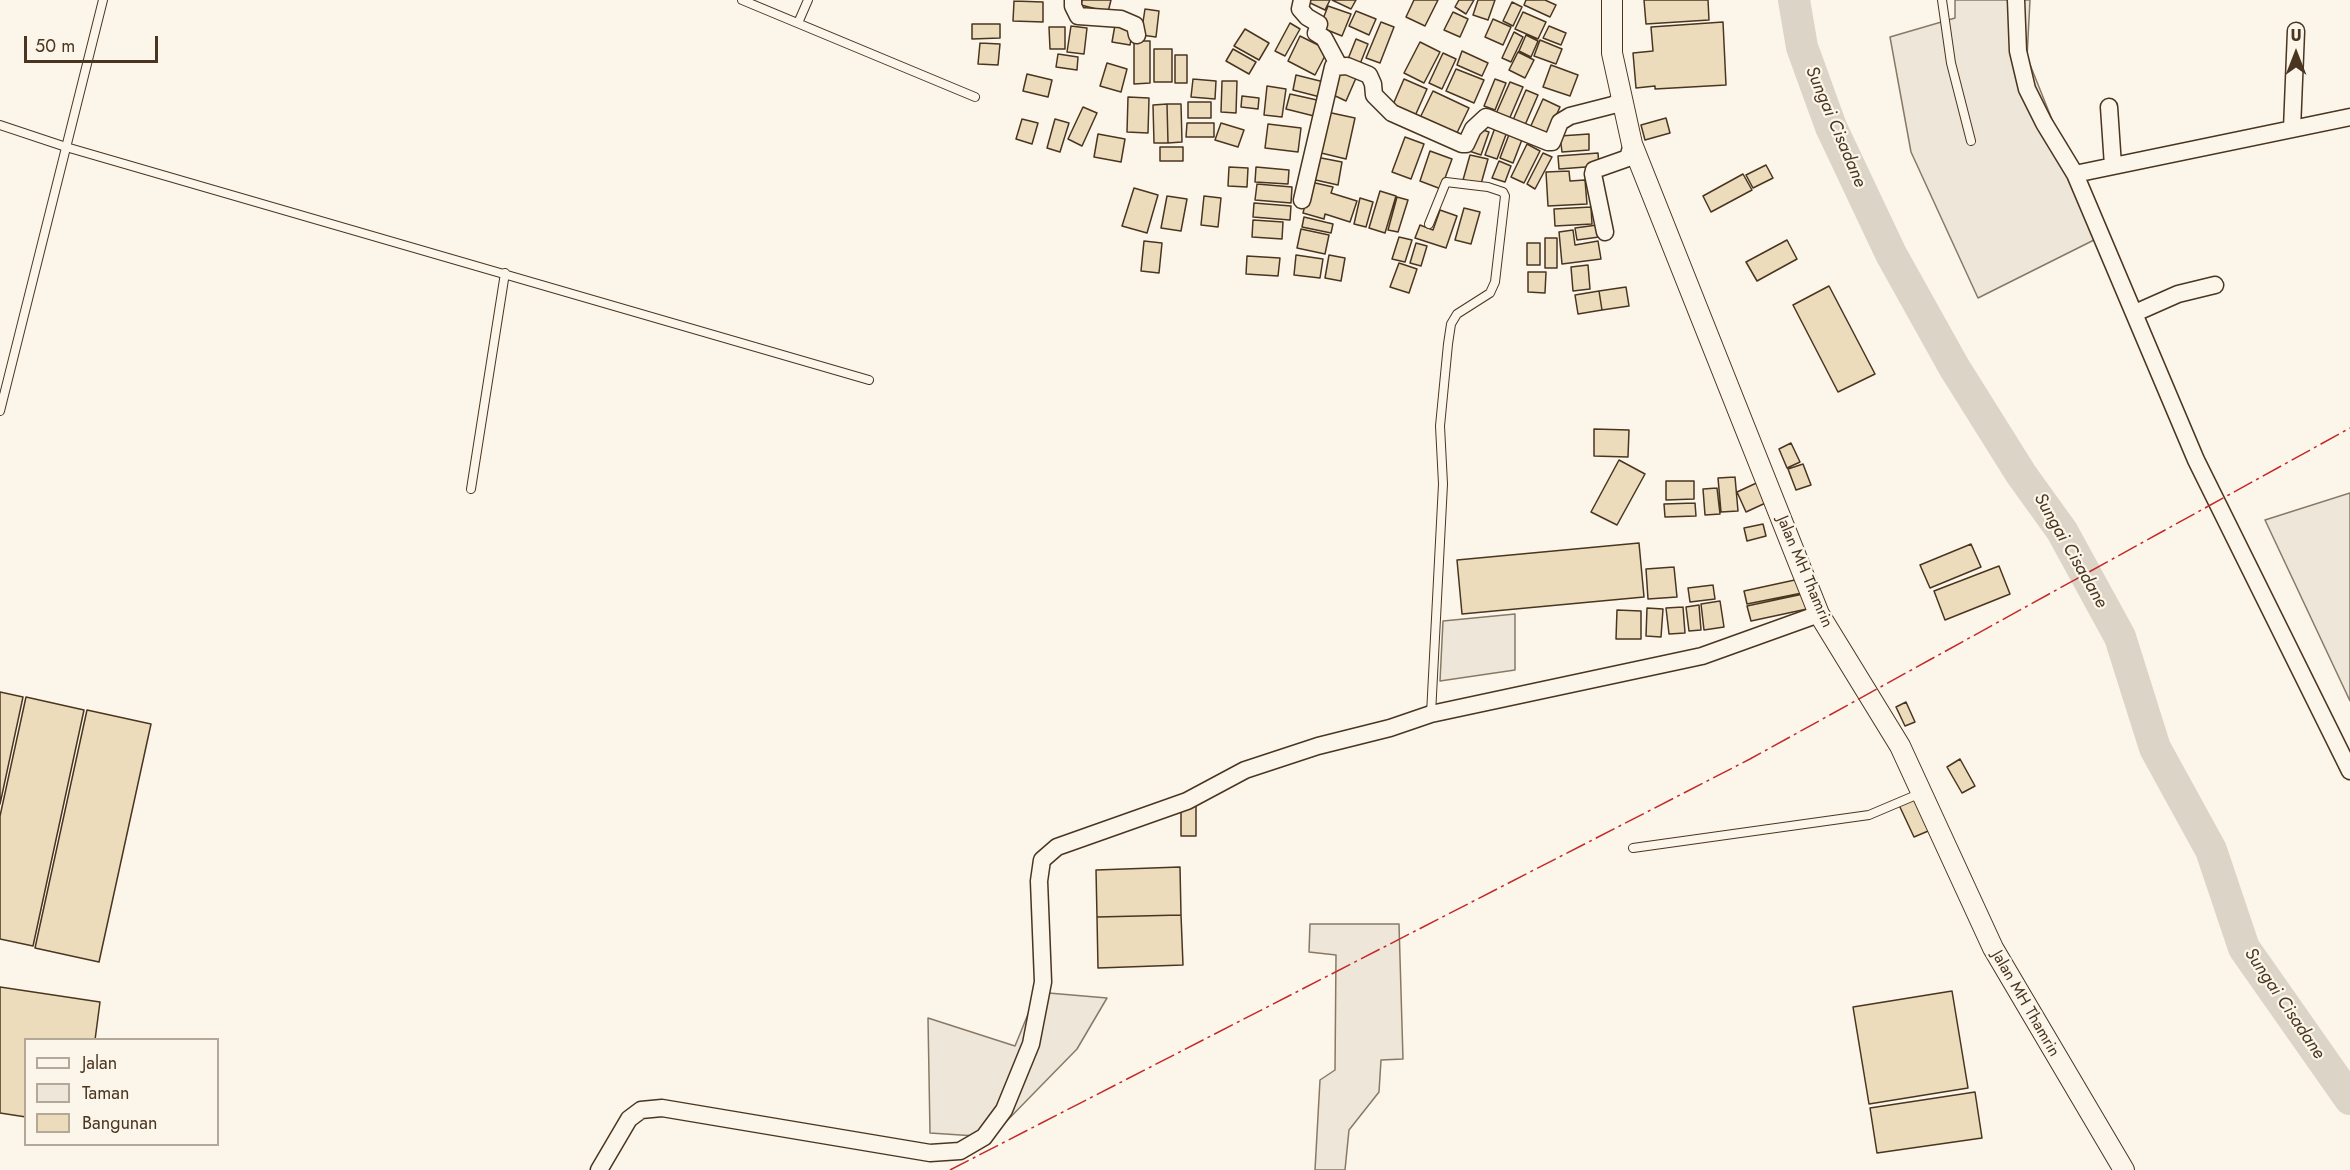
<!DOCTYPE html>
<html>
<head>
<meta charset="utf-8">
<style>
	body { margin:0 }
	#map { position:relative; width:2350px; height:1170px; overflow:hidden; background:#fbf6e9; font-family:Jost,sans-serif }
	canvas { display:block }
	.legend { position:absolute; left:24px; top:1038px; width:195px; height:108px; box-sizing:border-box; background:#fbf6e9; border:2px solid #b4a999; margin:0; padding:8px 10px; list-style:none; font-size:18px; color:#4a3520 }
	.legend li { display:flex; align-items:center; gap:12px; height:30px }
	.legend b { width:30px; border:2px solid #b4a999 }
	.north { position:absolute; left:2266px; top:24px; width:60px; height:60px; -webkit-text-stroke:4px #fbf6e9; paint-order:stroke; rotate:0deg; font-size:16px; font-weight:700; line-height:24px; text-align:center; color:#4a3520 }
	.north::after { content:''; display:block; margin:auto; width:21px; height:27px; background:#4a3520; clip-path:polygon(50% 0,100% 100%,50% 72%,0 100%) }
	.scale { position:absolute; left:24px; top:36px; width:134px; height:27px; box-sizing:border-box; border:3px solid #4a3520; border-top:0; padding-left:8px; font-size:18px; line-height:21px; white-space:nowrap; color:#4a3520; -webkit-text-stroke:4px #fbf6e9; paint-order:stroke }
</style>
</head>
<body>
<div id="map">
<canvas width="2350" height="1170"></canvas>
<ul class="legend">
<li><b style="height:8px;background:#fbf6e9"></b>Jalan</li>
<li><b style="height:16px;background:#ede6d9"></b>Taman</li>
<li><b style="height:16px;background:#ecdcbc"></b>Bangunan</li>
</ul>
<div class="north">U</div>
<div class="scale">50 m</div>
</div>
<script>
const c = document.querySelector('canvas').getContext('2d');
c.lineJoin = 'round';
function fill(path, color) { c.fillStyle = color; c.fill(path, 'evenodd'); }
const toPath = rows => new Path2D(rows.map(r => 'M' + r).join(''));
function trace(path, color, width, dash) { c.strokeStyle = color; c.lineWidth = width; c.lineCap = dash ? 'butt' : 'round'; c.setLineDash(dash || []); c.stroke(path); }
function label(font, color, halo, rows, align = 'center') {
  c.font = font + ' Jost,sans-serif'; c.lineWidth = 4.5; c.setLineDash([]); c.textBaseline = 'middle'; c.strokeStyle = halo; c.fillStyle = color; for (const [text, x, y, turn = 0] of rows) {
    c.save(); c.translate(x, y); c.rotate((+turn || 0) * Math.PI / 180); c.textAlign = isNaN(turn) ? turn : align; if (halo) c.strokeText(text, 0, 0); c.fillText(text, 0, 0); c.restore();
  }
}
const green = toPath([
	[1955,0,2030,0,2027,57,2067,157,2108,233,1978,298,1911,152,1890,37,1955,18,1955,0],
	[2350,493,2350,701,2265,520,2350,493],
	[1515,614,1515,670,1440,681,1443,621,1515,614],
	[1310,924,1399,924,1403,1059,1381,1060,1379,1092,1349,1130,1345,1170,1315,1170,1320,1080,1335,1070,1336,955,1309,952,1310,924],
	[1037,992,1107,998,1077,1049,991,1137,930,1133,928,1018,1015,1046,1037,992]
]);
const river = toPath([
	[1794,0,1802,47,1831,127,1891,254,1954,367,2021,474,2062,531,2120,637,2155,748,2211,850,2244,948,2350,1099]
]);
const building = toPath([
	[1082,0,1111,0,1108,12,1081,5,1082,0],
	[1304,0,1330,0,1325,10,1304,0],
	[1332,0,1356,0,1351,9,1332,0],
	[1414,0,1438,0,1425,26,1406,17,1414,0],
	[1459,0,1474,0,1466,14,1455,7,1459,0],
	[1478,0,1495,0,1488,20,1473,15,1478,0],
	[1526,0,1545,0,1556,5,1550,17,1524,5,1526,0],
	[1644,0,1708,0,1709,20,1646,24,1644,0],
	[1014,1,1043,2,1043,22,1013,21,1014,1],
	[1512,2,1522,7,1513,26,1503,21,1512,2],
	[1328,6,1351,14,1342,36,1320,27,1328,6],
	[1145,9,1159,11,1156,37,1141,35,1145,9],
	[1356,11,1376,19,1369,35,1349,26,1356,11],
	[1453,12,1468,19,1460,37,1444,30,1453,12],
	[1523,12,1546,22,1538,39,1515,29,1523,12],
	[1493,19,1511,27,1503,45,1485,37,1493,19],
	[1381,22,1394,27,1380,63,1366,58,1381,22],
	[1723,22,1726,85,1655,89,1655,86,1636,88,1633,53,1653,51,1651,27,1723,22],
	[1290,23,1300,29,1285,56,1275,51,1290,23],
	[972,24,1000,24,1000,38,972,39,972,24],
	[1115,25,1133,27,1130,45,1112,42,1115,25],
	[1071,26,1087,28,1084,54,1067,52,1071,26],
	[1549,26,1566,33,1561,45,1543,38,1549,26],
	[1049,27,1065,27,1065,49,1050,49,1049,27],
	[1245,29,1269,43,1259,60,1234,46,1245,29],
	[1514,32,1523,37,1511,62,1502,58,1514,32],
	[1526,35,1538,41,1531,57,1519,51,1526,35],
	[1300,36,1328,50,1315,75,1288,61,1300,36],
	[1356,39,1368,44,1360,64,1348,59,1356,39],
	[1540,40,1562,49,1556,64,1534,56,1540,40],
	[1134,41,1150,41,1150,83,1134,84,1134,41],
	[1420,42,1440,52,1424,83,1404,73,1420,42],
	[980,43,1000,44,998,65,978,64,980,43],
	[1154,49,1172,49,1172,82,1154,82,1154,49],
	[1233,49,1256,62,1249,74,1226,61,1233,49],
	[1462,51,1488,63,1482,76,1457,65,1462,51],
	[1518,52,1534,60,1525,78,1509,70,1518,52],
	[1443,53,1456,59,1442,89,1429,83,1443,53],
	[1058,54,1078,57,1077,70,1056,67,1058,54],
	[1175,55,1187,55,1187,83,1175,83,1175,55],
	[1107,63,1127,69,1121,92,1100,86,1107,63],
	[1551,65,1578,75,1570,96,1543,87,1551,65],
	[1456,69,1484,80,1474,103,1446,91,1456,69],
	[1339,70,1356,78,1346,101,1329,93,1339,70],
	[1027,74,1052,80,1048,97,1023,91,1027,74],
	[1296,75,1324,82,1320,97,1293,90,1296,75],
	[1193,79,1216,81,1215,99,1191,97,1193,79],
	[1404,79,1427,89,1415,116,1392,107,1404,79],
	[1495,79,1506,83,1495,110,1484,106,1495,79],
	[1222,81,1237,81,1236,113,1221,112,1222,81],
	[1510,82,1523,87,1508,122,1495,116,1510,82],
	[1267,86,1286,89,1282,117,1264,115,1267,86],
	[1526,90,1538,95,1525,125,1513,120,1526,90],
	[1433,91,1469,108,1454,139,1418,122,1433,91],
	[1290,94,1317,100,1314,116,1286,109,1290,94],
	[1242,96,1259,98,1258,109,1241,107,1242,96],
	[1128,97,1149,98,1148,133,1127,132,1128,97],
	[1543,99,1560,107,1546,138,1529,130,1543,99],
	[1188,102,1211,102,1211,118,1188,118,1188,102],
	[1167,104,1181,104,1182,142,1168,143,1167,104],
	[1167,104,1168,143,1154,143,1153,105,1167,104],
	[1083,107,1097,113,1082,146,1068,139,1083,107],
	[1327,112,1355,118,1346,159,1317,152,1327,112],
	[1666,118,1670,133,1645,140,1641,125,1666,118],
	[1022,119,1038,123,1032,144,1016,139,1022,119],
	[1055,119,1069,123,1060,152,1047,148,1055,119],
	[1187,123,1214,123,1214,137,1186,137,1187,123],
	[1221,123,1244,130,1238,147,1215,140,1221,123],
	[1268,124,1301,128,1298,152,1265,148,1268,124],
	[1496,125,1508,129,1497,159,1485,155,1496,125],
	[1477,128,1489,132,1481,155,1469,151,1477,128],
	[1510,132,1523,137,1513,163,1500,158,1510,132],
	[1098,134,1125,139,1121,162,1094,157,1098,134],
	[1589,134,1589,150,1562,152,1560,136,1589,134],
	[1405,137,1424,144,1411,179,1392,172,1405,137],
	[1527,144,1540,151,1524,183,1511,177,1527,144],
	[1160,147,1183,147,1183,161,1160,161,1160,147],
	[1430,151,1452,159,1441,189,1420,181,1430,151],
	[1543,153,1552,157,1535,189,1527,184,1543,153],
	[1598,153,1599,166,1559,169,1558,156,1598,153],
	[1470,155,1488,159,1481,184,1463,180,1470,155],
	[1316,157,1342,162,1338,185,1311,179,1316,157],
	[1499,161,1511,166,1505,182,1492,178,1499,161],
	[1766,165,1773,178,1753,188,1746,175,1766,165],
	[1229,167,1248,168,1247,187,1228,186,1229,167],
	[1256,167,1289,170,1288,184,1255,182,1256,167],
	[1569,171,1570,181,1585,180,1587,204,1548,206,1546,172,1569,171],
	[1743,174,1752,190,1711,212,1703,196,1743,174],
	[1311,182,1333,187,1331,193,1357,201,1350,222,1325,214,1324,219,1303,213,1311,182],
	[1257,184,1292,187,1291,203,1255,200,1257,184],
	[1134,188,1158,195,1147,233,1122,226,1134,188],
	[1380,191,1396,196,1385,233,1369,228,1380,191],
	[1167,196,1187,199,1181,231,1161,228,1167,196],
	[1204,196,1221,198,1218,227,1201,225,1204,196],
	[1397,197,1408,200,1398,232,1388,230,1397,197],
	[1360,198,1373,202,1366,227,1354,224,1360,198],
	[1254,203,1291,206,1290,220,1253,217,1254,203],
	[1591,207,1592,224,1555,226,1554,209,1591,207],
	[1464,208,1480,212,1471,244,1455,240,1464,208],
	[1440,210,1457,216,1446,248,1415,238,1420,225,1433,230,1440,210],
	[1304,217,1333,224,1331,233,1302,227,1304,217],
	[1253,220,1283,222,1282,239,1252,237,1253,220],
	[1597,225,1599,237,1577,240,1575,228,1597,225],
	[1301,229,1329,235,1325,254,1297,248,1301,229],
	[1573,230,1575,245,1598,241,1601,259,1562,264,1559,232,1573,230],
	[1399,237,1412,240,1405,262,1392,259,1399,237],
	[1545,238,1557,238,1557,268,1545,268,1545,238],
	[1787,240,1797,259,1757,281,1746,262,1787,240],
	[1144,241,1162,243,1159,273,1141,271,1144,241],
	[1416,243,1427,246,1421,266,1410,263,1416,243],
	[1527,243,1540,243,1540,265,1527,265,1527,243],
	[1296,255,1323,259,1320,278,1294,275,1296,255],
	[1329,255,1345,258,1341,281,1325,278,1329,255],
	[1247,256,1280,258,1278,276,1246,274,1247,256],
	[1399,263,1417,269,1409,293,1390,287,1399,263],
	[1588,265,1590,289,1573,291,1571,267,1588,265],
	[1528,272,1546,272,1545,293,1528,292,1528,272],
	[1829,286,1875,374,1838,392,1793,305,1829,286],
	[1626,287,1629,306,1602,310,1599,291,1626,287],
	[1599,291,1602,310,1578,314,1575,295,1599,291],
	[1594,429,1629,430,1628,457,1594,456,1594,429],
	[1791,443,1800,462,1787,468,1779,449,1791,443],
	[1619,460,1645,474,1617,525,1591,512,1619,460],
	[1803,464,1811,485,1796,490,1788,469,1803,464],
	[1735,477,1738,511,1721,512,1718,478,1735,477],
	[1763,480,1772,500,1746,512,1737,492,1763,480],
	[1666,481,1694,481,1694,499,1666,500,1666,481],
	[1717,488,1720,514,1705,515,1703,489,1717,488],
	[1695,503,1696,516,1665,517,1664,504,1695,503],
	[1763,524,1766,536,1747,541,1744,528,1763,524],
	[1639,543,1644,597,1462,614,1457,560,1639,543],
	[1971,544,1981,567,1930,588,1920,565,1971,544],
	[1999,566,2010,594,1945,620,1934,591,1999,566],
	[1674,567,1677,597,1648,599,1646,569,1674,567],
	[1804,578,1807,592,1747,604,1744,591,1804,578],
	[1713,585,1715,599,1690,602,1688,588,1713,585],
	[1803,594,1807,609,1751,621,1747,606,1803,594],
	[1720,601,1724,627,1704,630,1701,604,1720,601],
	[1699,605,1701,630,1689,631,1686,607,1699,605],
	[1683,607,1685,633,1669,634,1666,608,1683,607],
	[1647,608,1663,609,1661,637,1646,636,1647,608],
	[1617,610,1641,611,1641,639,1616,639,1617,610],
	[0,692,23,697,0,804,0,692],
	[26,697,84,710,33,946,0,939,0,816,26,697],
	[1906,702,1915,722,1905,726,1896,707,1906,702],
	[87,710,151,724,99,962,35,948,87,710],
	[1960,759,1975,786,1962,793,1947,767,1960,759],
	[1918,796,1933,829,1914,837,1899,805,1918,796],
	[1181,804,1196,804,1196,836,1181,836,1181,804],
	[1180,867,1181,915,1097,917,1096,870,1180,867],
	[1181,915,1183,965,1098,968,1097,917,1181,915],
	[0,987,100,1002,95,1040,26,1040,26,1117,0,1113,0,987],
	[1952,991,1968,1088,1869,1104,1853,1007,1952,991],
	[1975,1092,1982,1138,1877,1153,1870,1108,1975,1092]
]);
const service = toPath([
	[742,0,975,97],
	[1942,0,1951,63,1971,141],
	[798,23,808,0],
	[0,125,66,147,869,380],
	[1429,224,1446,182,1488,187,1503,192,1505,196,1495,282,1490,293,1457,314,1451,324,1448,344,1440,426,1443,484,1431,714],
	[0,411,103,0],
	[471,489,505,273],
	[1633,848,1869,815,1921,793]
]);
const minor = toPath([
	[1073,0,1073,6,1078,16,1121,19,1135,25,1137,35],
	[1302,0,1300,9,1307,17,1319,24,1316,33,1324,38,1339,66],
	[2016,0,2018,51,2027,89,2044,123,2075,174,2196,460,2350,771],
	[2109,107,2113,166],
	[2292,129,2296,31],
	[2075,174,2350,117],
	[1302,200,1333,67,1347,66,1369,75,1373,84,1374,95,1392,113,1462,144,1466,144,1473,129,1486,117,1548,142,1552,142,1560,122,1570,116,1613,105,1621,100],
	[1605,232,1593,174,1594,170,1628,158,1632,144],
	[2135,313,2178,294,2215,285],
	[599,1170,629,1119,641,1110,662,1108,930,1153,960,1151,984,1137,1004,1110,1031,1044,1043,982,1039,881,1042,860,1057,847,1187,801,1245,770,1318,746,1390,728,1431,714,1702,656,1819,614]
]);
const tertiary = toPath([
	[1612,0,1612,53,1632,144,1819,614,1900,746,1993,948,2124,1170]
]);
const power = toPath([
	[950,1170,1750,759,2350,428]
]);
const streetNames = [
	["Jalan MH Thamrin",1804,572,67],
	["Jalan MH Thamrin",2025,1004,60]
];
const waterNames = [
	["Sungai Cisadane",1835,127,67],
	["Sungai Cisadane",2070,551,60],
	["Sungai Cisadane",2284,1004,56]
];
fill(green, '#ede6d9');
trace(green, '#887966', 1.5);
trace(river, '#dcd4c6', 32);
fill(building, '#ecdcbc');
trace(building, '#4a3520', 1.5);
trace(service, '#4a3520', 10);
trace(minor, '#4a3520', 19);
trace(tertiary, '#4a3520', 22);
trace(service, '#fbf6e9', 8);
trace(minor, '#fbf6e9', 16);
trace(tertiary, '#fbf6e9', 20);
trace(power, '#c62828', 1.5, [21, 4.5, 3, 4.5]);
label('16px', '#4a3520', '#fbf6e9', streetNames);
label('italic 18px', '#4a3520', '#fbf6e9', waterNames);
</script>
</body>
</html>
